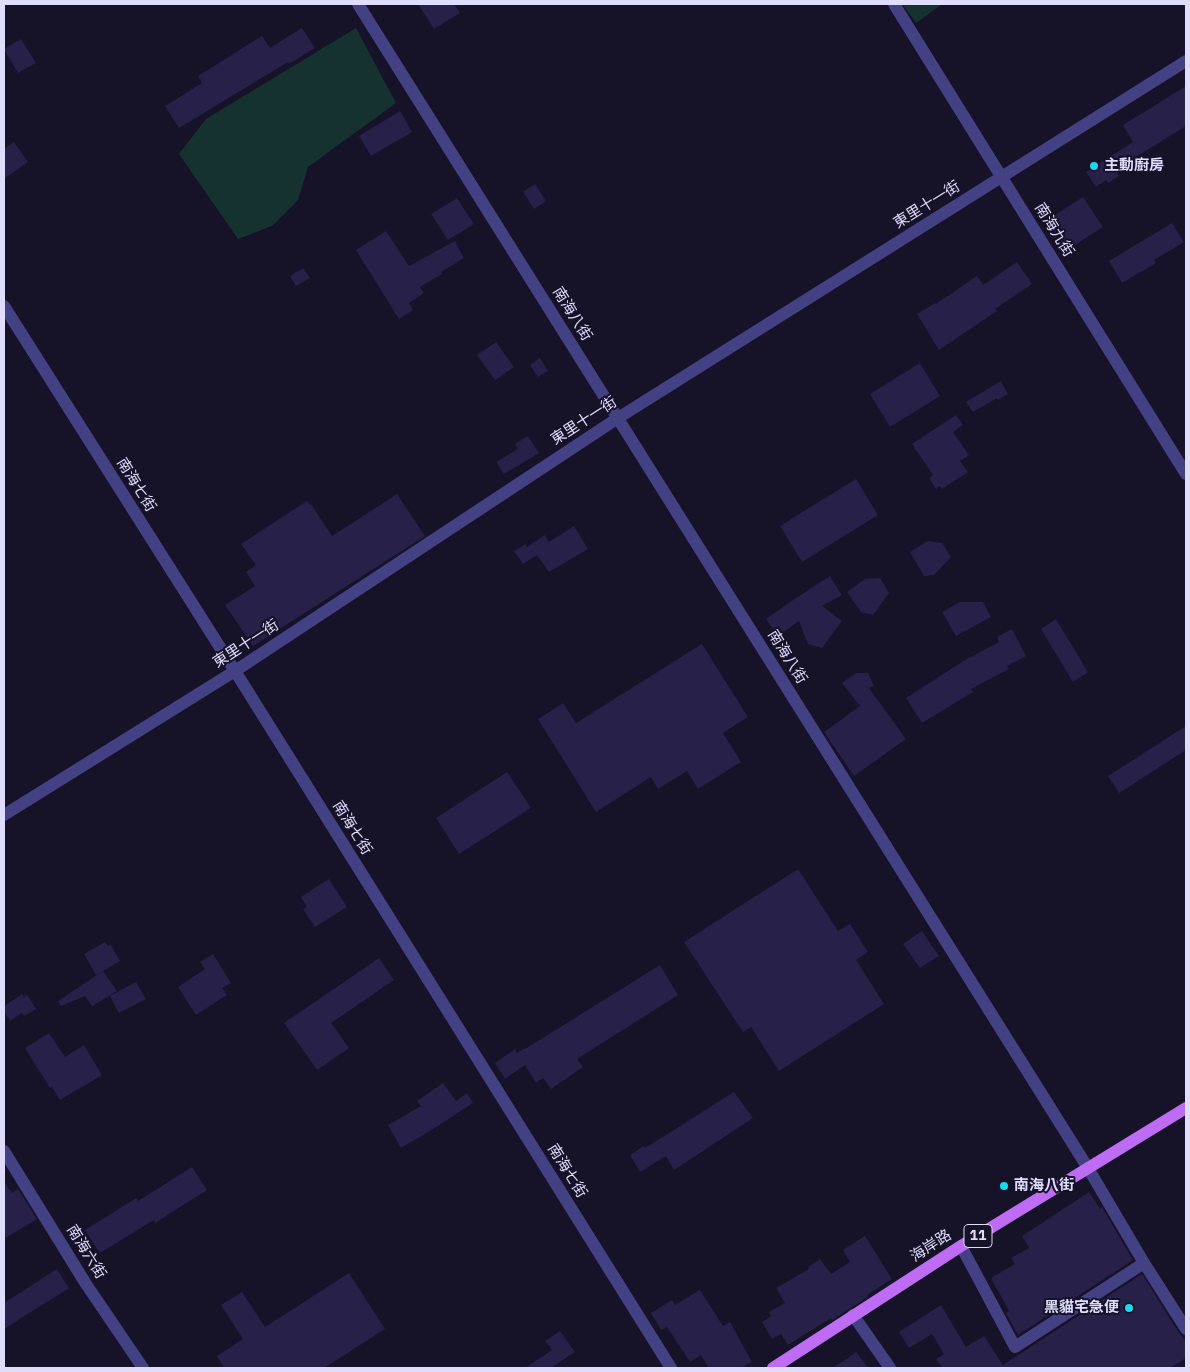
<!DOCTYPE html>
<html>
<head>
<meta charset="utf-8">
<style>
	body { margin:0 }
	#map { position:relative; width:1190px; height:1372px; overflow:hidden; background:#161228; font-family:"IBM Plex Sans",sans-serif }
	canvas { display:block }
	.frame { position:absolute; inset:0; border:5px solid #dfdcfc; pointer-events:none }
</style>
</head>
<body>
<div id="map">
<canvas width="1190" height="1372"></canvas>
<div class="frame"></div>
</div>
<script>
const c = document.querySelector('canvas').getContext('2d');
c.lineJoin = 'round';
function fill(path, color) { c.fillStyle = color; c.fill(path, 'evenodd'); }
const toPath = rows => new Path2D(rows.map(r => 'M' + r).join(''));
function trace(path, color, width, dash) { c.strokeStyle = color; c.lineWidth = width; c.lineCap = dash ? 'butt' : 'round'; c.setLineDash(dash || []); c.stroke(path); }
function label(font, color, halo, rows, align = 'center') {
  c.font = font + ' "IBM Plex Sans","Noto Sans TC",sans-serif'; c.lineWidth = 4; c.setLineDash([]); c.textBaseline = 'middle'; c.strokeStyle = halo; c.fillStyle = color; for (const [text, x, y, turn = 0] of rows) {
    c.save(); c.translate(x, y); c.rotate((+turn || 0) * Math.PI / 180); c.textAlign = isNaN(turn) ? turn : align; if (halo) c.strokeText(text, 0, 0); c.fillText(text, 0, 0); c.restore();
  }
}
const green = toPath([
	[902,4,942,4,916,23],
	[356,28,396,103,308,167,298,200,272,226,238,239,179,154,206,119]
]);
const building = toPath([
	[418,4,454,4,460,13,434,29],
	[302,28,315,48,289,64,288,62,179,128,165,106,202,83,198,76,262,36,270,48],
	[21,39,36,63,18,73,4,49],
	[1186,86,1186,126,1126,163,1128,166,1117,173,1119,176,1108,183,1106,180,1096,187,1086,172,1133,142,1123,125],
	[400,111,412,132,371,156,359,136],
	[14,142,28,162,4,179,4,149],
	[535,184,546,201,534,209,523,192],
	[1083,197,1103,227,1064,252,1044,222],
	[457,198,474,224,448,240,431,214],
	[1172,223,1184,242,1154,260,1156,263,1122,283,1109,261],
	[386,231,409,266,455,241,464,258,441,272,442,274,420,287,424,293,409,303,413,310,399,319,356,250],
	[1017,262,1032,284,995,309,997,311,939,350,917,314,935,303,936,304,977,276,983,285],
	[303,268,310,278,296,286,290,276],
	[496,342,514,367,495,380,477,355],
	[540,358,548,371,538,377,530,365],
	[920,363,940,396,890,427,870,394],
	[1001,381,1008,394,998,400,997,398,973,412,966,402],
	[956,415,963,425,953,432,969,455,960,461,968,472,942,489,940,486,936,489,929,478,933,475,912,444],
	[528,436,539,453,504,474,496,462,518,449,515,444],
	[856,479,878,515,802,562,780,526],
	[397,494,425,536,253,646,225,605,255,586,246,572,256,565,241,544,307,501,310,505,311,504,332,536],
	[574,526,588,549,549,572,537,555,523,564,514,551,526,544,527,547,545,535,549,542],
	[928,541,942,543,951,557,934,575,924,576,910,552],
	[830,576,842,595,822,606,842,621,822,648,808,644,799,621,778,636,766,619,796,598],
	[880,578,889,593,873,615,861,612,847,592,865,579],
	[960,602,983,602,991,617,956,636,942,612],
	[1056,619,1088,672,1073,682,1041,629],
	[1012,629,1026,656,1007,666,1009,669,971,689,973,692,922,723,906,698,965,660,999,642,997,637],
	[702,644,748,717,723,733,741,762,698,789,687,771,658,789,651,777,596,812,538,719,563,703,576,723],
	[856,673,868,673,874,686,869,688,906,739,854,776,824,732,860,706,842,683],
	[1186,726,1186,750,1119,793,1108,776],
	[507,772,531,808,459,854,436,818],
	[798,869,838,931,850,924,868,952,856,960,884,1004,779,1071,751,1027,743,1032,684,942],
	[329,879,347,907,315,927,303,909,307,907,301,897],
	[922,931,939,956,920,968,903,944],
	[105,942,108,946,111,945,120,961,96,975,84,954],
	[213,954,231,983,222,988,227,995,196,1015,178,987,205,969,200,962],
	[379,958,394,980,331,1023,349,1048,317,1070,284,1023],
	[660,965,678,995,577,1059,583,1067,551,1089,543,1078,536,1083,525,1065,505,1079,495,1063,515,1049,517,1053,525,1048,525,1049],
	[103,971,117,991,92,1006,85,996,61,1006,58,1001],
	[136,982,146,999,119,1013,110,996],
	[22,994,24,997,27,995,36,1009,24,1016,22,1013,10,1021,4,1011,4,1006],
	[49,1033,65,1057,84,1045,102,1075,60,1100,52,1087,50,1088,25,1048],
	[443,1083,456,1101,467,1093,473,1103,438,1126,401,1148,388,1125,421,1106,417,1101],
	[734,1092,753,1118,674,1170,666,1156,640,1172,630,1155,644,1146,645,1148],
	[192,1167,207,1190,155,1223,154,1220,100,1253,85,1230,136,1198,138,1201],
	[4,1182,12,1193,18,1189,37,1219,4,1239],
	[1089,1192,1100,1209,1102,1207,1133,1260,1018,1335,1006,1313,1009,1311,991,1278,1015,1264,1011,1258,1029,1248,1022,1236],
	[865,1236,892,1279,867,1295,868,1297,832,1320,831,1318,788,1345,781,1334,772,1339,762,1322,771,1316,769,1312,785,1303,776,1288,809,1269,808,1267,820,1259,831,1274,850,1262,843,1250],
	[57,1269,69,1288,4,1329,4,1303],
	[349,1273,385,1329,324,1368,224,1368,217,1356,243,1339,221,1305,242,1292,265,1327],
	[1142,1274,1179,1333,1186,1341,1186,1358,1170,1368,942,1368,936,1359,944,1354,932,1334,909,1348,899,1332,941,1305,966,1347,984,1336,1003,1365],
	[700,1290,723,1326,730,1322,752,1362,741,1368,709,1368,701,1355,690,1362,667,1327,661,1330,651,1313,672,1300,675,1305],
	[560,1331,575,1352,551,1368,525,1368,552,1350,545,1341],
	[856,1352,868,1368,832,1368,848,1358]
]);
const minor = toPath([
	[358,4,1088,1168,1144,1263,1186,1329],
	[894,4,1186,474],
	[4,306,235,671,671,1368],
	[4,815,235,671,618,418,1186,61],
	[4,1151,86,1284,143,1368],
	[961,1246,1015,1347,1144,1263],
	[853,1315,890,1368]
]);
const major = toPath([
	[773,1368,961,1246,1186,1108]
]);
const markers = [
	[1094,166,5,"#17daed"],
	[1004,1186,5,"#17daed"],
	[1129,1308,5,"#17daed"]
];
const shields = [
	[978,1236,28]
];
const shieldNames = [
	["11",978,1236]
];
const poiNames = [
	["主動廚房",1104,166],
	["南海八街",1014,1186],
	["黑貓宅急便",1119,1308,"right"]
];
const streetNames = [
	["東里十一街",927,205,-32],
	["南海九街",1054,230,58],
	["南海八街",572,314,58],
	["東里十一街",584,421,-33],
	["南海七街",136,485,58],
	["東里十一街",246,644,-33],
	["南海八街",787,657,58],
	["南海七街",352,828,58],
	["南海七街",567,1171,58],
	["海岸路",931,1246,-33],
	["南海六街",86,1252,58]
];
fill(green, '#163230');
fill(building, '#272048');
trace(minor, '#434183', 12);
trace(major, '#bf6cf4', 12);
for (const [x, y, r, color] of markers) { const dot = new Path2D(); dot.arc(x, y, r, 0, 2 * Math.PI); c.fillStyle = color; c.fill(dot); trace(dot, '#161228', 2); }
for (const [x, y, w] of shields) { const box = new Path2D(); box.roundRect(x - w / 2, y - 11.5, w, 23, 4); c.fillStyle = '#161228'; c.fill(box); trace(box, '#dfdcfc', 1); }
label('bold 14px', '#dfdcfc', null, shieldNames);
label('bold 15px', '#dfdcfc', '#161228', poiNames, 'left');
label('15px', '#dfdcfc', '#161228', streetNames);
</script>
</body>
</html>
